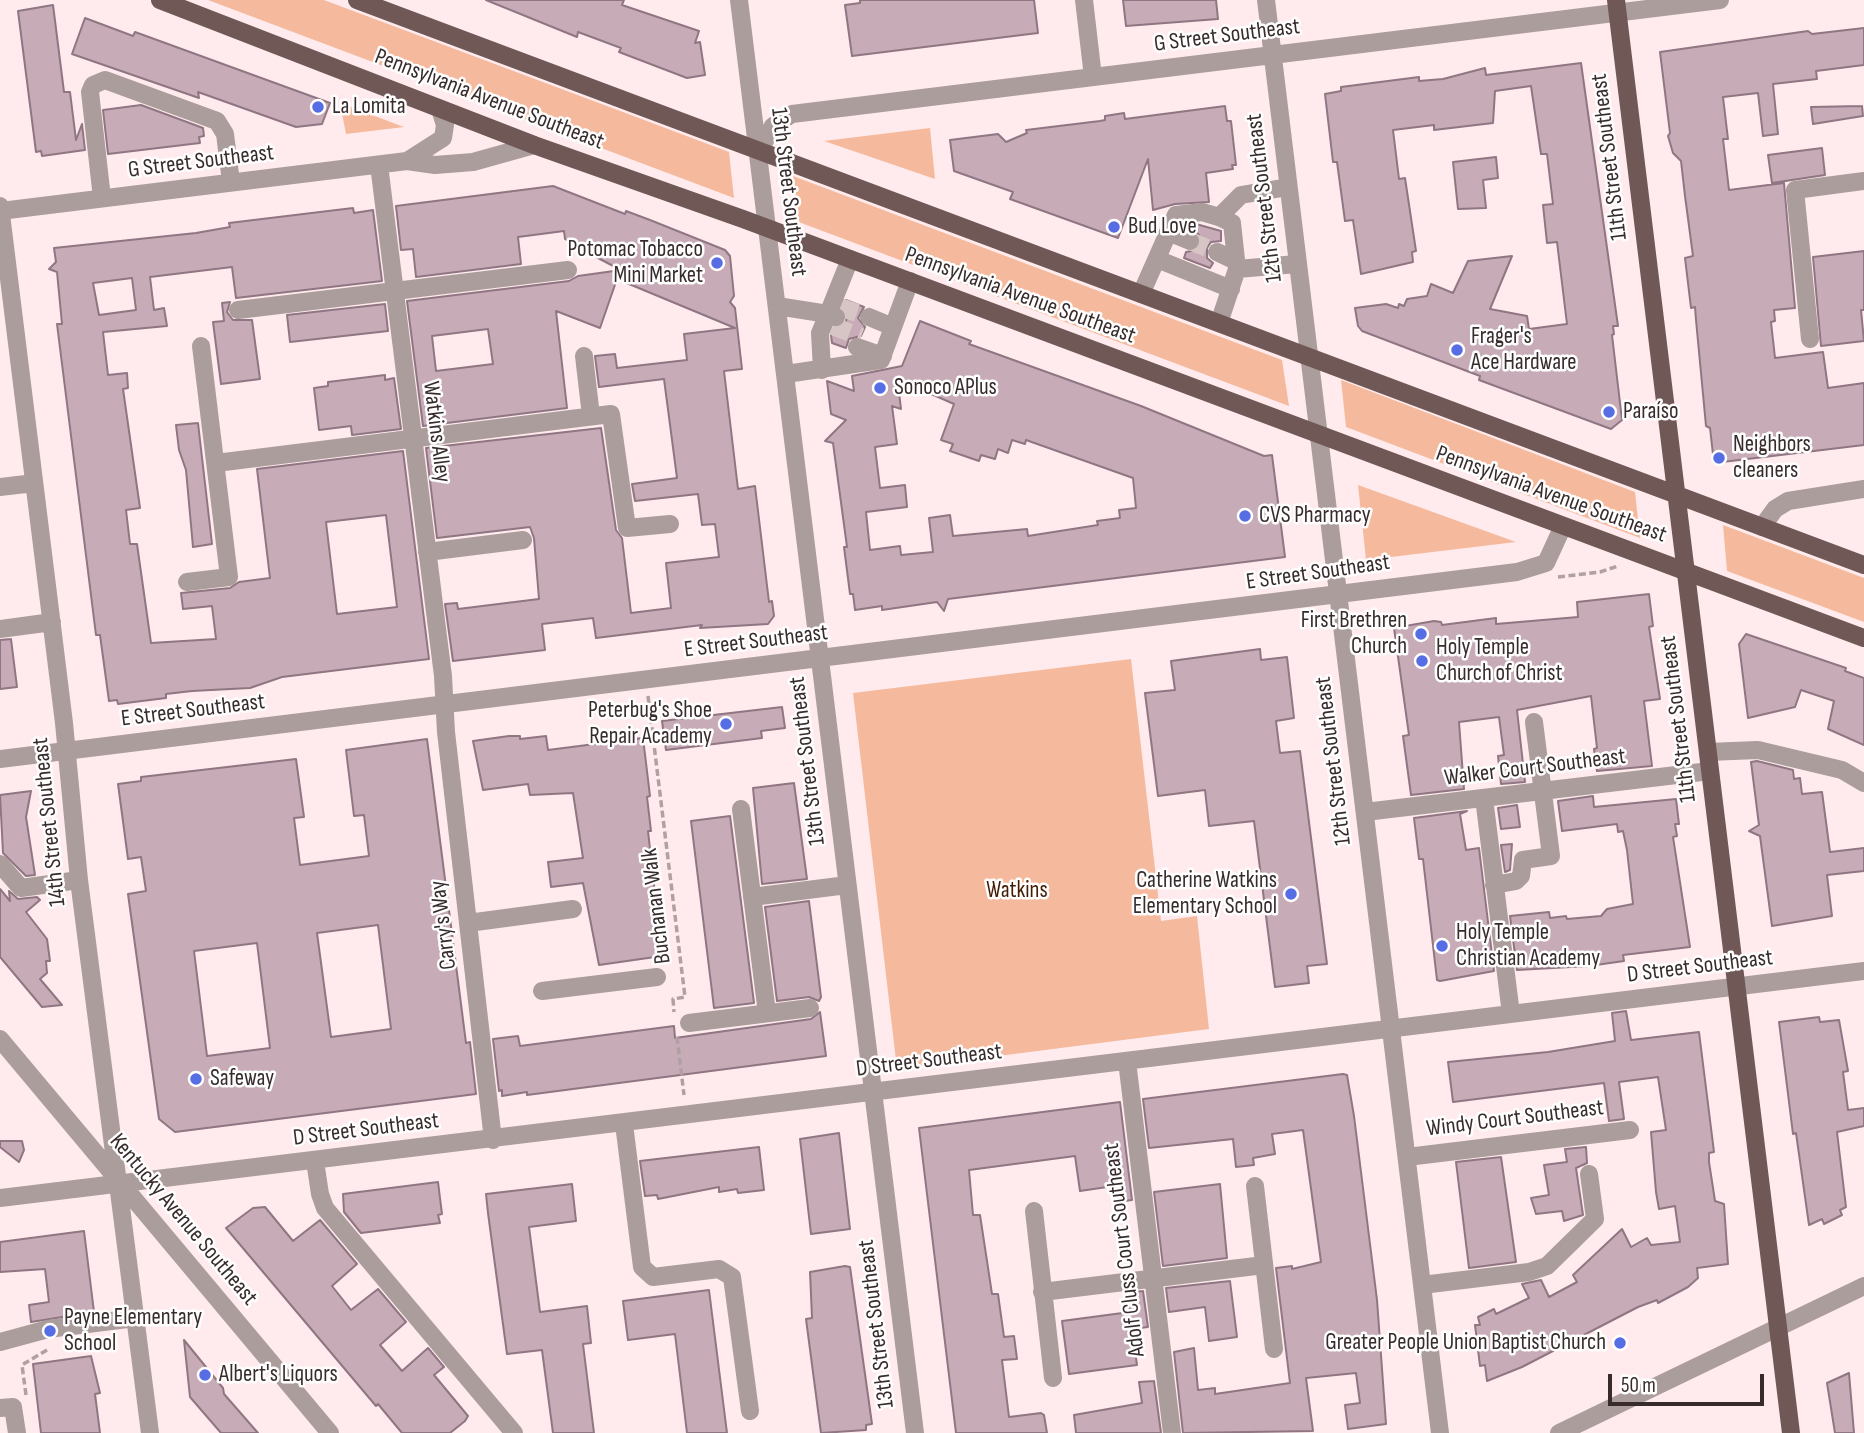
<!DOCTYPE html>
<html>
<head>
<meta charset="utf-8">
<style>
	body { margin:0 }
	#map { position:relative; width:1864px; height:1433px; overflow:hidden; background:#ffebed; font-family:"Sofia Sans Condensed",sans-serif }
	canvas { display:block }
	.scale { position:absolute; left:1608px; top:1374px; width:156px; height:32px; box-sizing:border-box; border:4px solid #372b2c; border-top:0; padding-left:9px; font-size:21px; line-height:24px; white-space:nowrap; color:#372b2c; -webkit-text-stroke:5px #fefefe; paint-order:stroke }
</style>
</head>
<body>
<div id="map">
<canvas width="1864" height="1433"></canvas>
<div class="scale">50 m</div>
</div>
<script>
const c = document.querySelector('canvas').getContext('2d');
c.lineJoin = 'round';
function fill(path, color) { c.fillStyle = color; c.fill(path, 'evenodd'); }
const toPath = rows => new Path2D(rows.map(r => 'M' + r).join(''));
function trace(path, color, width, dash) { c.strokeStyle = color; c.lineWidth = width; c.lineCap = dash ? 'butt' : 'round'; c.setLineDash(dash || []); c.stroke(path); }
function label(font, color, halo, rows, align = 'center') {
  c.font = font + ' "Sofia Sans Condensed",sans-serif'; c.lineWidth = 5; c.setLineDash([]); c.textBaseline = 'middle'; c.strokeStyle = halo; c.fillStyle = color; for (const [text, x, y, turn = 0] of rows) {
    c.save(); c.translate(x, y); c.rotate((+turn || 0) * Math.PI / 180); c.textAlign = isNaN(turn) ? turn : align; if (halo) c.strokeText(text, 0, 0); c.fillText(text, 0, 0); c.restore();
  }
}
const green = toPath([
	[208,0,324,0,631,115,729,152,734,198],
	[340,103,404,127,346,134],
	[930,128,935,179,824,141],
	[793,176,1282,360,1289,406,796,221],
	[1341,380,1635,492,1640,538,1346,427],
	[1358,485,1516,542,1366,560],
	[1723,525,1864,578,1864,622,1727,571],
	[1131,659,1161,921,1197,916,1209,1029,897,1069,853,693]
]);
const building = toPath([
	[486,0,624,0,622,5,699,31,695,43,700,42,705,75,687,78,619,52,621,48,578,32,577,37,486,0],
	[860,0,1034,0,1038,33,852,56,845,5,860,3,860,0],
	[1123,0,1216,0,1218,19,1126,26,1123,0],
	[53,5,64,92,70,92,76,140,82,124,85,150,42,156,41,151,36,152,18,11,53,5],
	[85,18,133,36,135,32,330,103,322,124,296,127,198,92,199,98,72,54,85,18],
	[1864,28,1864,65,1816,71,1817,79,1773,84,1778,134,1763,136,1758,93,1723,97,1728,139,1723,139,1729,190,1784,183,1795,308,1774,310,1775,321,1771,322,1775,358,1823,352,1828,388,1864,383,1864,445,1714,463,1710,428,1706,426,1696,320,1695,307,1691,308,1685,258,1693,256,1685,196,1681,161,1673,153,1668,136,1670,133,1660,52,1808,31,1812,34,1864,28],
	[1581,63,1618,326,1613,326,1614,334,1612,335,1622,420,1611,429,1479,380,1480,376,1362,331,1358,326,1355,308,1386,304,1398,308,1399,304,1404,306,1407,299,1427,296,1431,284,1453,293,1468,261,1512,256,1490,309,1527,316,1529,329,1567,324,1557,242,1547,243,1543,205,1553,204,1547,154,1541,154,1531,86,1495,91,1493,123,1434,130,1434,125,1393,130,1399,179,1405,178,1416,251,1412,252,1413,262,1361,274,1353,220,1345,221,1337,162,1333,162,1325,94,1341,91,1341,87,1419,77,1419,81,1443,79,1485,68,1486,75,1581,63],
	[141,105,203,128,204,136,199,137,200,143,108,154,103,110,141,105],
	[1225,106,1227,121,1231,121,1236,165,1232,165,1233,169,1206,173,1209,202,1175,204,1153,210,1148,159,1118,238,1010,199,1013,192,954,171,950,140,998,134,1006,142,1027,133,1026,130,1100,121,1105,120,1105,116,1124,113,1125,119,1225,106],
	[1862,106,1863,116,1813,124,1811,107,1862,106],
	[1822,148,1825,175,1772,183,1768,155,1822,148],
	[1496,157,1498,178,1483,180,1486,208,1458,209,1453,162,1496,157],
	[553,186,625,214,626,211,650,220,725,250,730,256,734,296,730,302,735,308,742,369,724,371,738,489,755,486,769,602,772,601,774,616,768,624,700,628,702,625,596,638,593,618,542,624,545,650,453,661,445,604,457,603,458,609,539,599,534,538,530,527,437,538,426,448,601,428,616,530,622,538,631,613,671,608,666,563,719,557,715,524,702,525,698,494,635,501,632,484,677,478,664,379,599,387,595,356,615,354,617,368,687,360,684,334,735,328,617,279,600,328,556,311,567,408,423,426,407,301,569,281,578,276,621,270,571,244,572,242,565,239,564,231,518,237,521,264,416,277,413,249,401,250,396,206,553,186],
	[488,329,493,364,436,371,432,336,488,329],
	[353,208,354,213,373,210,382,281,236,298,232,267,150,277,154,310,164,308,167,326,103,332,108,375,127,373,128,388,123,389,140,508,126,510,130,544,137,544,151,643,216,639,212,606,183,609,181,593,230,588,239,582,270,578,257,469,403,451,429,659,282,677,250,688,192,691,166,694,166,698,118,704,117,700,109,701,100,635,96,635,57,324,62,324,57,272,49,269,56,262,54,248,196,233,230,227,229,223,353,208],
	[132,278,136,310,99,315,93,283,132,278],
	[386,515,397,607,337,614,326,522,386,515],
	[1196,224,1221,231,1221,241,1211,242,1207,248,1207,258,1213,263,1210,268,1184,258,1186,252,1196,250,1201,245,1199,235,1194,230,1196,224],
	[1864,251,1864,310,1861,310,1864,341,1821,346,1813,257,1864,251],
	[846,300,864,307,858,318,865,327,861,336,849,339,846,348,832,343,831,335,834,328,846,322,847,314,843,308,846,300],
	[230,302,227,312,233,320,252,320,260,379,221,384,213,322,224,321,222,303,230,302],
	[385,304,388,331,290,342,287,315,385,304],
	[920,321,971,341,969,344,1141,406,1264,456,1272,455,1285,557,948,599,944,611,937,602,882,610,882,606,855,610,853,594,850,594,844,547,847,547,833,443,825,441,846,420,831,414,827,381,854,391,852,376,902,366,920,321],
	[922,390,954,404,941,440,953,444,950,451,979,461,981,455,995,459,998,449,1008,453,1012,440,1025,444,1026,440,1133,478,1136,508,1119,510,1120,518,1097,521,1098,525,1028,536,1027,529,953,536,950,515,929,518,933,552,901,555,900,546,870,550,866,512,907,507,905,485,880,488,875,447,897,444,892,406,901,409,899,392,922,390],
	[385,375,385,380,394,378,401,429,352,435,351,426,319,430,314,388,328,386,328,382,385,375],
	[198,423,212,544,193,547,186,470,179,450,176,425,198,423],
	[1649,594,1653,626,1649,627,1660,699,1644,701,1652,766,1597,771,1594,749,1597,748,1591,696,1517,710,1525,782,1501,784,1498,756,1504,755,1499,717,1459,722,1464,789,1411,795,1403,736,1409,735,1394,628,1434,621,1441,622,1442,625,1496,618,1496,624,1578,617,1577,602,1649,594],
	[1746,634,1846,668,1845,671,1864,678,1864,745,1828,729,1834,701,1801,690,1795,707,1748,718,1739,644,1746,634],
	[11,639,17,687,0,689,0,640,11,639],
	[1260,649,1261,660,1287,657,1294,718,1276,721,1280,753,1300,751,1327,964,1307,966,1309,983,1275,987,1254,821,1209,826,1205,790,1158,796,1145,693,1175,690,1171,661,1260,649],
	[782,707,785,728,761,731,762,738,666,750,662,721,782,707],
	[509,736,520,736,520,739,546,736,548,750,595,744,604,738,615,741,643,738,650,796,647,797,651,831,648,831,662,956,599,965,583,883,551,887,548,862,583,858,573,793,530,795,528,784,483,790,473,741,509,736],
	[427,739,466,1043,470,1042,476,1094,175,1132,159,1119,128,894,146,891,141,857,128,859,118,784,141,781,141,777,296,759,304,817,294,818,300,865,369,856,364,815,354,816,346,750,427,739],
	[378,925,391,1029,331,1037,317,933,378,925],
	[257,943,270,1048,207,1056,194,951,257,943],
	[1757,761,1793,770,1794,779,1800,778,1802,794,1822,792,1830,852,1864,848,1864,871,1827,875,1832,916,1772,926,1760,836,1749,831,1759,825,1751,762,1757,761],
	[794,783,807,879,762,884,753,788,794,783],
	[31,791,26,817,35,875,26,876,3,853,0,795,31,791],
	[1593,796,1594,807,1676,799,1679,824,1675,824,1677,836,1673,837,1690,947,1623,955,1624,961,1589,966,1517,970,1510,916,1549,912,1550,918,1566,916,1567,919,1601,916,1607,909,1633,904,1627,850,1623,831,1618,832,1617,824,1562,831,1558,801,1593,796],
	[1517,805,1520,827,1501,829,1498,808,1517,805],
	[1467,811,1460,814,1466,850,1479,848,1494,971,1440,981,1437,980,1423,859,1419,859,1414,818,1467,811],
	[730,816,754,1003,714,1008,691,821,730,816],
	[1512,844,1510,870,1505,872,1501,845,1512,844],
	[0,889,10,901,9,891,18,899,37,897,40,900,26,912,47,939,50,961,46,961,47,973,40,979,62,1005,42,1007,0,957,0,889],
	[809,901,821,997,819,1001,809,997,777,1001,765,907,809,901],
	[1626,1011,1631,1040,1699,1032,1714,1152,1709,1153,1709,1162,1715,1201,1724,1204,1728,1264,1697,1268,1698,1278,1688,1287,1658,1303,1657,1300,1638,1307,1522,1367,1487,1381,1485,1365,1480,1366,1475,1325,1480,1325,1478,1317,1494,1309,1496,1314,1529,1298,1522,1284,1541,1280,1549,1297,1577,1282,1573,1275,1622,1229,1631,1247,1647,1238,1651,1245,1680,1242,1675,1206,1659,1209,1656,1192,1651,1132,1666,1130,1658,1077,1619,1082,1624,1119,1609,1121,1604,1083,1453,1102,1448,1062,1548,1052,1615,1041,1612,1013,1626,1011],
	[820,1012,826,1056,527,1095,527,1092,502,1096,502,1090,499,1091,493,1039,518,1036,520,1046,674,1026,675,1038,811,1019,820,1012],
	[1819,1017,1820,1022,1839,1020,1848,1071,1843,1072,1848,1110,1864,1108,1864,1126,1837,1132,1846,1207,1840,1210,1842,1215,1824,1224,1822,1219,1809,1225,1796,1133,1793,1134,1779,1022,1819,1017],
	[1343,1074,1347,1075,1354,1116,1377,1300,1386,1424,1348,1429,1345,1405,1360,1403,1356,1373,1306,1378,1313,1431,1183,1433,1174,1352,1194,1348,1198,1390,1215,1388,1215,1394,1290,1383,1276,1268,1292,1266,1292,1269,1321,1262,1303,1130,1272,1134,1275,1154,1253,1158,1254,1165,1236,1167,1233,1139,1149,1148,1143,1099,1343,1074],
	[1120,1102,1132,1200,1116,1202,1114,1186,1080,1191,1075,1156,969,1170,973,1215,980,1215,992,1294,998,1294,1004,1337,1014,1336,1017,1359,1002,1360,1009,1417,1041,1413,1044,1415,1047,1433,956,1433,919,1128,1120,1102],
	[839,1133,850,1229,811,1234,800,1139,839,1133],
	[0,1141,22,1141,24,1150,19,1162,0,1147,0,1141],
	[759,1147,764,1190,738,1193,737,1189,719,1192,719,1187,658,1199,657,1195,645,1196,640,1161,759,1147],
	[1586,1147,1587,1163,1576,1168,1583,1215,1564,1221,1562,1211,1536,1214,1531,1198,1549,1195,1544,1165,1567,1162,1565,1149,1586,1147],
	[1501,1157,1516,1262,1469,1268,1456,1162,1501,1157],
	[438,1182,442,1214,438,1215,440,1223,361,1233,344,1212,343,1194,438,1182],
	[572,1184,576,1221,529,1227,540,1312,587,1306,591,1343,583,1344,594,1433,553,1433,542,1350,507,1354,488,1213,486,1194,572,1184],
	[1220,1184,1227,1258,1163,1266,1154,1192,1220,1184],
	[265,1207,293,1241,320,1220,357,1264,332,1286,351,1310,378,1289,406,1322,380,1345,402,1371,428,1348,444,1367,434,1375,468,1416,465,1421,450,1433,402,1433,378,1404,376,1406,226,1228,253,1208,265,1207],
	[84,1231,94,1312,31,1322,29,1305,49,1302,45,1269,0,1272,0,1242,84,1231],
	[845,1266,850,1267,872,1424,866,1425,866,1430,821,1433,806,1319,812,1318,810,1272,845,1266],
	[1230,1281,1237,1337,1209,1341,1205,1307,1169,1312,1166,1288,1230,1281],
	[709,1290,727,1433,687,1433,675,1334,628,1340,623,1301,709,1290],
	[1143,1291,1148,1327,1132,1329,1137,1365,1069,1374,1062,1321,1130,1312,1127,1293,1143,1291],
	[184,1340,223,1388,224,1394,258,1433,221,1433,190,1397,184,1340],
	[91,1356,100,1393,95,1394,100,1433,41,1433,33,1364,91,1356],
	[1849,1373,1854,1433,1835,1433,1827,1383,1849,1373],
	[1154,1381,1161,1433,1076,1433,1074,1415,1142,1403,1139,1382,1154,1381]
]);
const minorTunnel = toPath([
	[1190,241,1217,252],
	[840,307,869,317],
	[833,326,861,337]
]);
const path = toPath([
	[1558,577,1600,572,1618,566],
	[648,696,685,997,673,999,674,1012],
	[677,1037,684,1095],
	[26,1395,22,1365,47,1350]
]);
const minor = toPath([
	[739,0,915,1433],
	[1084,0,1093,77],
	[1266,0,1440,1433],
	[759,151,773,126,792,114,1720,0],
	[407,161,443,138,445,125,440,109],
	[379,165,443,676,446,732,493,1140],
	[102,198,90,92,93,85,105,80,217,121,225,134,231,182],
	[0,206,64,723,79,880,150,1433],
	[0,211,407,161,435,165,473,162,534,145],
	[1219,217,1232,223,1237,269],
	[1168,232,1190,241],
	[1217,252,1236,261],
	[1157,259,1231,289],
	[1141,294,1176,215,1202,212,1219,217,1241,195,1288,187],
	[777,306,828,314,850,259],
	[238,310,568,270],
	[869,317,893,327],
	[1219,323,1237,269,1297,264],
	[1810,339,1795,190,1864,181],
	[857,347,883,356],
	[584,356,591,416],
	[822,370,820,333,828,314,836,317],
	[786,374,881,360,910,281],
	[216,463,611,414,627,528,670,524],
	[0,487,34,483],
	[1762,527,1775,509,1788,501,1864,489],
	[427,552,523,540],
	[187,582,229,577,201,346],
	[0,629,52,622],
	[1708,752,1758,750,1842,770,1864,783],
	[0,759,1517,572,1546,563,1563,526],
	[1484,798,1511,1014],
	[741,809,767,1013],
	[1365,812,1710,771],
	[0,864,21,888,79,880],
	[1494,885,1516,881,1521,876,1523,860,1551,856,1534,722],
	[752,897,847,885],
	[468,923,573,909],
	[542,991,657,977],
	[689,1023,810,1008],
	[0,1039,330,1433],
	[1127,1061,1172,1433],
	[624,1124,642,1267,653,1277,719,1269,732,1277,750,1411],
	[1407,1157,1630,1130],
	[315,1161,320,1194,325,1208,514,1433],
	[1255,1186,1274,1349],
	[0,1198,1864,971],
	[1034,1211,1053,1378],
	[1422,1285,1529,1272,1547,1266,1595,1219,1589,1174],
	[1042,1292,1264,1265],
	[0,1342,48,1329,135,1318],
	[0,1408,13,1407,17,1433],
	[1559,1433,1864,1286]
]);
const major = toPath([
	[160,0,534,145,743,219,1864,638],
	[357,0,1864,565],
	[1616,0,1791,1433]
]);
const markers = [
	[318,107,7,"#566de3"],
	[1114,227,7,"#566de3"],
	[717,263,7,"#566de3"],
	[1457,350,7,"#566de3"],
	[880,388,7,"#566de3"],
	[1609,412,7,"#566de3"],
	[1719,458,7,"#566de3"],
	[1245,516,7,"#566de3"],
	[1421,634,7,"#566de3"],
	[1422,661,7,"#566de3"],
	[726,724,7,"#566de3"],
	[1291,894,7,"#566de3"],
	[1442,946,7,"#566de3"],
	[196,1079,7,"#566de3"],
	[50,1331,7,"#566de3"],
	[1620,1343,7,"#566de3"],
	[205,1375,7,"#566de3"]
];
const streetNames = [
	["G Street Southeast",1227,36,-7],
	["Pennsylvania Avenue Southeast",489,100,21],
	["11th Street Southeast",1610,157,-97],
	["G Street Southeast",201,162,-7],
	["13th Street Southeast",788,192,83],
	["12th Street Southeast",1265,198,-97],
	["Pennsylvania Avenue Southeast",1020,296,20],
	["Watkins Alley",436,432,83],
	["Pennsylvania Avenue Southeast",1551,495,20],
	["E Street Southeast",1318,573,-8],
	["E Street Southeast",756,642,-7],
	["E Street Southeast",193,711,-7],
	["11th Street Southeast",1679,719,-97],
	["13th Street Southeast",808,761,-97],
	["12th Street Southeast",1334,761,-97],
	["Walker Court Southeast",1535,768,-7],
	["14th Street Southeast",50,822,-96],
	["Buchanan Walk",657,906,-97],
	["Carry's Way",444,925,-97],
	["D Street Southeast",1700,967,-7],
	["D Street Southeast",929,1061,-7],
	["Windy Court Southeast",1515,1119,-7],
	["D Street Southeast",366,1130,-7],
	["Kentucky Avenue Southeast",183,1220,50],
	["Adolf Cluss Court Southeast",1125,1250,-97],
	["13th Street Southeast",877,1324,-97]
];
const poiNames = [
	["La Lomita",332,107],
	["Bud Love",1128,227],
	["Potomac Tobacco",703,250,"right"],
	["Mini Market",703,276,"right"],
	["Frager's",1471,337],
	["Ace Hardware",1471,363],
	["Sonoco APlus",894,388],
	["Paraíso",1623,412],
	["Neighbors",1733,445],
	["cleaners",1733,471],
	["CVS Pharmacy",1259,516],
	["First Brethren",1407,621,"right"],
	["Church",1407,647,"right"],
	["Holy Temple",1436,648],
	["Church of Christ",1436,674],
	["Peterbug's Shoe",712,711,"right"],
	["Repair Academy",712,737,"right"],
	["Catherine Watkins",1277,881,"right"],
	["Elementary School",1277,907,"right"],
	["Holy Temple",1456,933],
	["Christian Academy",1456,959],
	["Safeway",210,1079],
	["Payne Elementary",64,1318],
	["School",64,1344],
	["Greater People Union Baptist Church",1606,1343,"right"],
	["Albert's Liquors",219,1375]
];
const parkNames = [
	["Watkins",1017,891]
];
fill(green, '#f5ba9d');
fill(building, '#c7acb8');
trace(building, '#907682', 2);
trace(minorTunnel, '#d7c5c6', 18, [18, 9]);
trace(path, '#b1a0a2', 3.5, [7, 3.5]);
trace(minor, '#aa9d9b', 18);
trace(major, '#6f5855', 18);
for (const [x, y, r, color] of markers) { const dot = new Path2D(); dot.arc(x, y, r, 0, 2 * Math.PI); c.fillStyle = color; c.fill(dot); trace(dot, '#fefefe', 2.5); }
label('23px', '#372b2c', '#fefefe', streetNames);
label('23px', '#372b2c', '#fefefe', poiNames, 'left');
label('23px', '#431c05', '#fefefe', parkNames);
</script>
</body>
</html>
